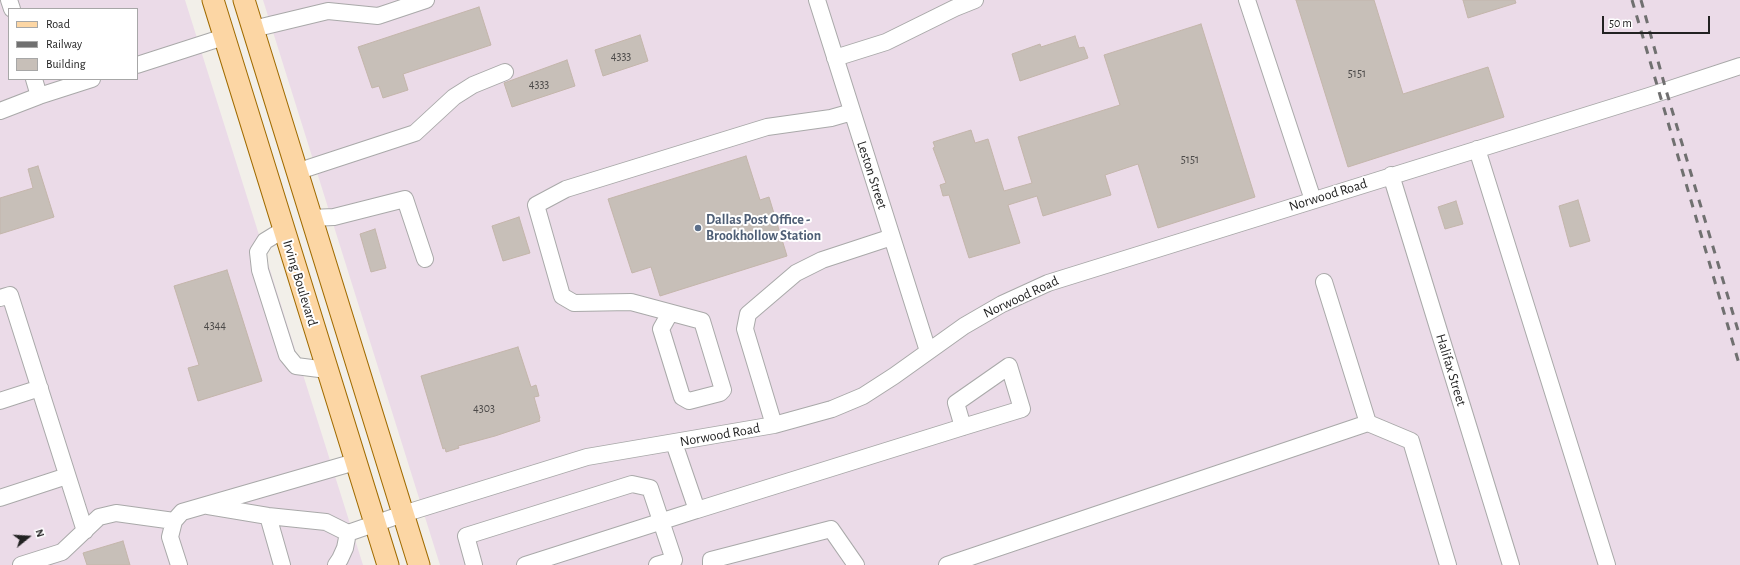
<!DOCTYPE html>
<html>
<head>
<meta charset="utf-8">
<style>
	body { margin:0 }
	#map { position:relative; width:1740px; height:565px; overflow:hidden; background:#f2efe9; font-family:"Alegreya Sans",sans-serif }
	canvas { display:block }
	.legend { position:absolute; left:8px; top:8px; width:130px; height:72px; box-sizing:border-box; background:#fff; border:1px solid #a7a7a7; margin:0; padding:5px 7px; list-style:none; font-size:12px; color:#222 }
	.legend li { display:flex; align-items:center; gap:8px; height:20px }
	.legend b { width:20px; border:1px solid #a7a7a7 }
	.north { position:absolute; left:8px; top:517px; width:40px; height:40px; -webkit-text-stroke:3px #fff; paint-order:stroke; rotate:72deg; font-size:11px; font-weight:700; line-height:16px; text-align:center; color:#222 }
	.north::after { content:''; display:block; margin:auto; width:14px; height:18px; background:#222; clip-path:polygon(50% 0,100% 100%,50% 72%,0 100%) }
	.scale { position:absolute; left:1602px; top:16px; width:108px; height:18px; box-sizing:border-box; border:2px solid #222; border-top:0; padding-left:5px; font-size:12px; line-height:14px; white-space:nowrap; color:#222; -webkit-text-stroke:3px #fff; paint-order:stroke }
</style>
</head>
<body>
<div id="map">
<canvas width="1740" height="565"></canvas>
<ul class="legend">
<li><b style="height:5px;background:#fcd6a4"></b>Road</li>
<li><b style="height:5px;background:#707070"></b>Railway</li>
<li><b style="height:11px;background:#c7bfb8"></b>Building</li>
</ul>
<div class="north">N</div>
<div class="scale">50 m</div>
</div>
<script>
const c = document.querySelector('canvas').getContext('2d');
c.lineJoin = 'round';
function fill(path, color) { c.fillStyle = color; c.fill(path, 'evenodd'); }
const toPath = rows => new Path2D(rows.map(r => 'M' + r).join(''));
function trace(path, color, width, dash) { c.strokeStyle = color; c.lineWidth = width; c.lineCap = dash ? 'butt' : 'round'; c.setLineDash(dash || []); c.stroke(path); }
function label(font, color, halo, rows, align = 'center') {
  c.font = font + ' "Alegreya Sans",sans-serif'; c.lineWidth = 4; c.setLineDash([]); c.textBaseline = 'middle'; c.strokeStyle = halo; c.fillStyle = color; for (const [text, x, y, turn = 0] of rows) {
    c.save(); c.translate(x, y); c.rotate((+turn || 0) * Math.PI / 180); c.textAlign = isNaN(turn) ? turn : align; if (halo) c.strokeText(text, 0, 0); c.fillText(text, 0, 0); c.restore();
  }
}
const industrial = toPath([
	[0,0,185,0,363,565,0,565],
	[9,9,137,9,137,79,9,79],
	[263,0,1740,0,1740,565,440,565]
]);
const building = toPath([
	[1296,0,1374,0,1403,94,1488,67,1504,117,1348,167,1296,0],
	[1463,0,1515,0,1516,3,1468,18,1463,0],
	[479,7,491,45,403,74,408,90,383,98,379,86,372,88,358,47,479,7],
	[1201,24,1255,197,1158,228,1138,164,1105,175,1111,195,1043,216,1037,196,1008,205,1020,243,969,258,949,195,943,196,940,185,946,183,933,148,935,147,933,142,971,130,975,143,988,139,1004,191,1032,183,1018,137,1120,105,1104,55,1201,24],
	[640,35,648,61,603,76,595,50,640,35],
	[1075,36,1079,48,1084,47,1088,58,1020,81,1012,54,1040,44,1041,47,1075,36],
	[567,60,575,86,512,107,504,83,567,60],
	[746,156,760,200,769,197,787,256,660,296,651,267,632,273,608,199,746,156],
	[38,166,54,217,0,234,0,198,33,188,28,169,38,166],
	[1578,200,1590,241,1570,247,1559,206,1578,200],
	[1456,201,1463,224,1445,229,1438,207,1456,201],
	[519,217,530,253,503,261,492,226,519,217],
	[375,229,386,268,371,272,360,234,375,229],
	[227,270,262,381,198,401,188,368,199,365,174,286,227,270],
	[518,347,531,387,536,385,539,396,534,397,540,418,539,419,540,421,495,436,458,446,459,448,446,452,445,448,443,449,421,376,518,347],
	[123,541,130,565,87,565,83,553,123,541]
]);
const minor = toPath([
	[9,0,12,9],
	[817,0,928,351],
	[1247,0,1313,200],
	[253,29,328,11,378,16,426,0],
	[835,58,886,42,955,8,975,0],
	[137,65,224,37],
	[34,79,39,96,92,79],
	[0,111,39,96],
	[1477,149,1607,565],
	[296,172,415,133,454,97,473,85,505,72],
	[1391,175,1511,565],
	[311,218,334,217,405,199,425,259],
	[283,230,265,241,258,252,260,270,287,355,296,366,327,370],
	[0,298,10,295,85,531],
	[670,313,661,329,682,397,689,401,720,393,723,390,702,321,631,302,574,303,562,296,536,205,566,189,767,127,831,118,852,112],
	[0,401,40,388],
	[1368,423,1411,441,1448,565],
	[774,425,745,329,748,314,796,273,822,260,892,237],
	[0,498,67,476],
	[208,506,268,516,326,522,348,533],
	[697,510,963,427,1022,409,1009,366,956,403,963,427],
	[268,516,282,565],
	[348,533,403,514,587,457,774,425,832,409,863,396,894,376,964,326,1002,304,1048,283,1649,96,1740,66],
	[21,565,62,552,99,517,116,513,174,521],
	[179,565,170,537,174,521,182,512,355,462],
	[336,565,340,559,345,548,348,533],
	[474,565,466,536,632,484,650,488,674,560,657,565],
	[525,565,697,510,674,443],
	[711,565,711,560,831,529,856,565],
	[947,565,1368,423,1324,282]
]);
const major = toPath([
	[213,0,388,565],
	[244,0,419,565]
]);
const rail = toPath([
	[1632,0,1740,367],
	[1641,0,1666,90,1740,337]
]);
const markers = [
	[698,228,4,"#5c6f8a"]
];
const numberNames = [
	["4333",621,56],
	["5151",1357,73],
	["4333",539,84],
	["5151",1190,159],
	["4344",215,325],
	["4303",484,408]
];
const streetNames = [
	["Leston Street",872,175,72],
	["Norwood Road",1328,195,-17],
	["Irving Boulevard",300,283,73],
	["Norwood Road",1021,297,-25],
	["Halifax Street",1451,370,73],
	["Norwood Road",720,435,-10]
];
const serviceNames = [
	["Dallas Post Office -",706,220],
	["Brookhollow Station",706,236]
];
fill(industrial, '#ebdbe8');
fill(building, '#c7bfb8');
trace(building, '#c4b6ab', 1);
trace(minor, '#a9a9a9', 18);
trace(major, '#a06b00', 23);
trace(minor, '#fff', 16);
trace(major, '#fcd6a4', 21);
trace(rail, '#707070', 3, [8, 8]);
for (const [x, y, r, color] of markers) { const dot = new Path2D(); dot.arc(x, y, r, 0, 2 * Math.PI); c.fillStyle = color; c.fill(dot); trace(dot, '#fff', 1.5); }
label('12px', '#4b4948', null, numberNames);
label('14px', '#222', '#fff', streetNames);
label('bold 14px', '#4e5e75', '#fff', serviceNames, 'left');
</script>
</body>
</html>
